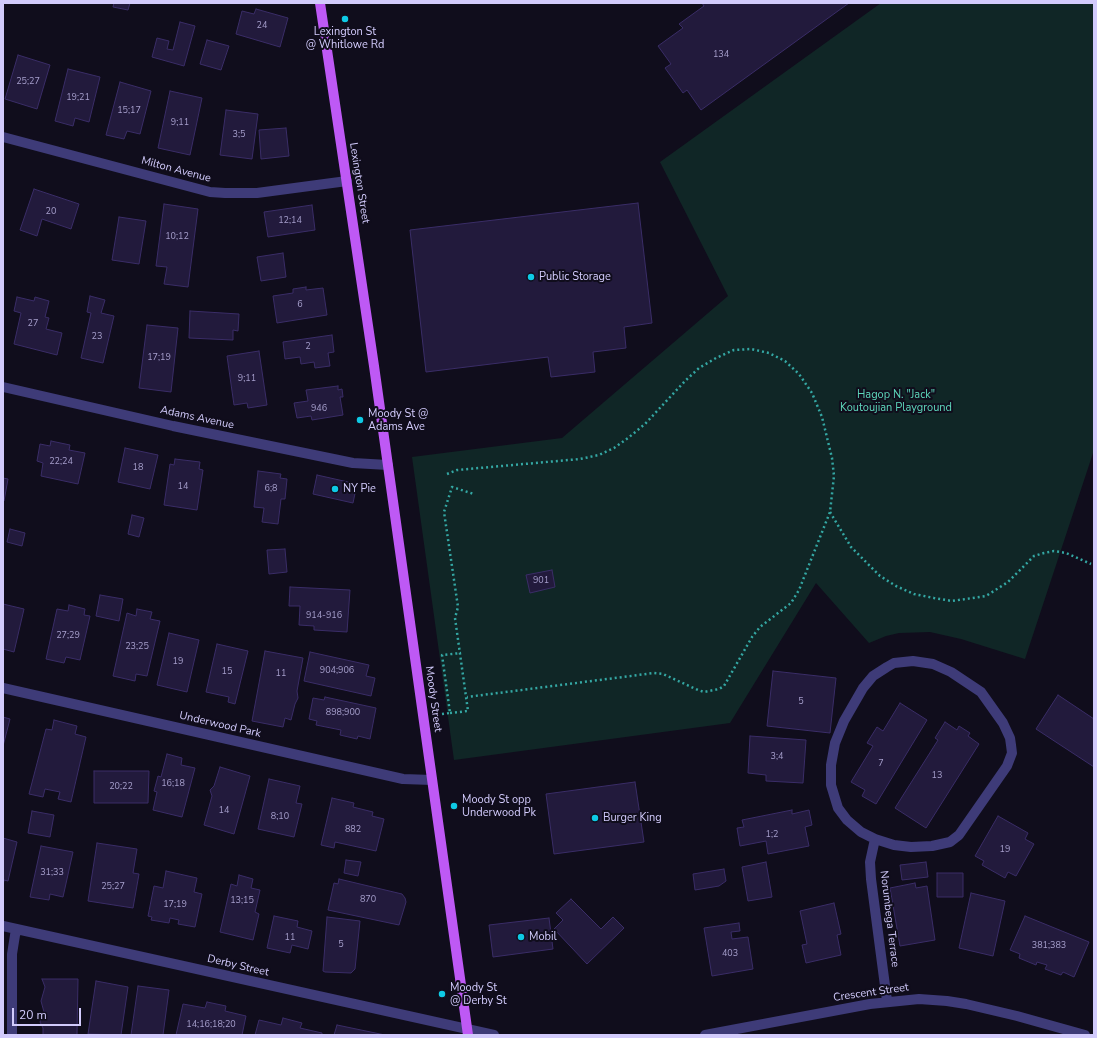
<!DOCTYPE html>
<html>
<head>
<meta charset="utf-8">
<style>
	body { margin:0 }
	#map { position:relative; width:1097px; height:1038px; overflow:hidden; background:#100d1c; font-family:"Nunito Sans",sans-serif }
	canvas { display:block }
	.frame { position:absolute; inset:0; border:4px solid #d2cbfc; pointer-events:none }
	.scale { position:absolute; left:12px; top:1008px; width:69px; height:18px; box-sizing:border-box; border:2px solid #d2cbfc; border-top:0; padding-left:5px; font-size:12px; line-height:14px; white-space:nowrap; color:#d2cbfc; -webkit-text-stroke:3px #100d1c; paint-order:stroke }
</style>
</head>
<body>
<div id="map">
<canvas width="1097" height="1038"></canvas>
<div class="frame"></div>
<div class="scale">20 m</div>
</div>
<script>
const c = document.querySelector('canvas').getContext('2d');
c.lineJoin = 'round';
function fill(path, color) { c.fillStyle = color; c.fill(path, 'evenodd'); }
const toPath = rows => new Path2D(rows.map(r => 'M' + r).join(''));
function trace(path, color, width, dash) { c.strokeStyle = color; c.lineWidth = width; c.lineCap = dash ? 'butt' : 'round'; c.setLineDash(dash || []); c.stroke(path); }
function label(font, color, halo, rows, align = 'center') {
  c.font = font + ' "Nunito Sans",sans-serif'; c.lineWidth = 4; c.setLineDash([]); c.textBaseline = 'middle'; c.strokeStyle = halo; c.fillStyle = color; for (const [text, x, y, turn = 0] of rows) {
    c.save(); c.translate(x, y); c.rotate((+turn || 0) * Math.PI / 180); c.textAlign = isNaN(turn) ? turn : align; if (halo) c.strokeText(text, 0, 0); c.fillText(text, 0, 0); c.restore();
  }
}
const green = toPath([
	[881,3,1094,3,1094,450,1025,659,961,639,930,632,899,633,886,636,869,643,816,583,730,723,454,760,412,457,562,438,728,296,660,162]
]);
const building = toPath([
	[114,3,130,3,128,10,113,7,114,3],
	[702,3,849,3,701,110,687,90,683,93,665,68,671,64,658,46,683,28,679,24,704,6,702,3],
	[256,9,288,18,280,47,236,34,242,11,254,14,256,9],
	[180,22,195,26,184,66,152,57,157,38,169,41,167,49,173,50,180,22],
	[207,40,229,46,221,70,200,64,207,40],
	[18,55,50,65,37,109,5,99,18,55],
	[68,69,100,77,89,122,75,118,73,126,55,121,68,69],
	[120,82,151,91,140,134,127,131,124,139,106,135,120,82],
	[170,91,202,98,190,155,158,148,170,91],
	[226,110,258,114,252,159,220,155,226,110],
	[286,128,289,156,261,159,259,130,286,128],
	[34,189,79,204,71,229,42,219,37,236,20,230,34,189],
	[638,203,652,323,624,327,626,348,593,352,595,372,551,377,548,357,426,372,410,230,638,203],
	[164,204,198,209,188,287,164,284,167,267,156,266,164,204],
	[312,205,315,230,268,237,264,212,312,205],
	[119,217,146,221,139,264,112,260,119,217],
	[283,253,286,277,261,281,257,257,283,253],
	[306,287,306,290,323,288,327,315,277,323,273,296,293,293,293,289,306,287],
	[90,296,105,300,101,313,114,316,103,363,81,358,91,313,87,312,90,296],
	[17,297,34,301,35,297,49,301,45,317,49,318,46,329,62,333,57,355,14,344,21,313,14,311,17,297],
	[190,311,239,314,238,331,233,330,233,340,189,338,190,311],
	[147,325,178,328,171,392,139,388,147,325],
	[332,335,334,352,328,353,330,366,315,368,314,362,301,364,300,357,285,359,283,342,332,335],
	[259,351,267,405,248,408,247,403,234,405,227,356,259,351],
	[338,386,338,390,342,389,343,397,340,397,343,415,312,420,311,416,297,418,294,403,308,401,306,390,338,386],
	[51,441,70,445,69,450,85,453,78,484,41,476,43,463,37,461,40,444,50,446,51,441],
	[125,448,158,455,150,489,118,482,125,448],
	[175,459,200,462,199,469,203,470,197,510,164,505,170,464,174,465,175,459],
	[258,471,281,474,280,478,287,479,285,499,281,499,278,524,262,522,264,508,254,507,258,471],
	[317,475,357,484,353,503,313,494,317,475],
	[3,478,8,479,4,501,3,501,3,478],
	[132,515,144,518,139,537,128,534,132,515],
	[10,529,25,533,22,546,7,542,10,529],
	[285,549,287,572,269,574,267,550,285,549],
	[552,570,555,587,530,593,526,575,552,570],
	[290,587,350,590,347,632,314,630,314,626,299,625,300,606,289,606,290,587],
	[100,595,123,599,119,621,96,616,100,595],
	[3,604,24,609,14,652,3,649,3,604],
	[69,605,85,609,84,615,90,616,80,660,66,657,64,663,46,659,57,609,68,611,69,605],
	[137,609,152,612,150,619,160,621,147,676,136,674,135,681,113,676,127,613,136,616,137,609],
	[169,633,199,640,187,692,157,685,169,633],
	[217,644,248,651,235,704,228,702,229,697,206,692,217,644],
	[265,651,303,658,297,691,298,698,295,704,291,720,285,718,283,727,252,721,265,651],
	[310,652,369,665,366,676,375,678,371,696,304,681,310,652],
	[773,671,836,678,830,733,767,726,773,671],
	[1058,695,1094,719,1094,767,1036,729,1058,695],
	[325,697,376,708,370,739,358,736,357,739,340,735,341,730,316,725,317,721,309,719,313,698,324,700,325,697],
	[900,703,927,720,876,804,862,796,865,790,851,782,873,746,867,743,877,727,883,731,900,703],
	[3,717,10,719,3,746,3,717],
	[54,720,77,726,75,734,86,737,71,802,58,799,60,792,45,789,43,797,29,794,46,729,52,730,54,720],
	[945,722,957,730,959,726,970,733,968,736,979,744,926,828,895,808,938,740,935,738,945,722],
	[750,736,806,740,803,783,766,781,766,775,748,773,750,736],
	[167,754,182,758,181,765,195,768,182,817,153,810,157,792,154,791,158,776,161,777,167,754],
	[220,767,250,776,234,834,204,825,212,796,210,790,214,786,220,767],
	[94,771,149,771,148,803,94,803,94,771],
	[269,779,300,786,296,803,302,804,294,837,258,829,269,779],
	[635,782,644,842,554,854,546,794,635,782],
	[332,798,354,803,353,807,373,812,372,816,384,819,376,851,335,842,334,848,321,845,332,798],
	[792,810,792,814,809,810,812,825,805,827,809,846,768,854,766,841,740,846,737,828,744,827,742,820,792,810],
	[32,811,54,815,50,837,28,833,32,811],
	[998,816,1028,833,1025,839,1034,844,1016,876,1008,872,1005,878,982,865,984,861,975,856,998,816],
	[3,838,17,842,8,881,4,880,3,886,3,838],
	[97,843,137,849,133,873,139,874,133,908,88,901,97,843],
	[41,846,73,852,63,897,50,894,49,900,30,897,41,846],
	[346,860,361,862,358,876,344,873,346,860],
	[766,862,772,897,748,901,742,867,766,862],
	[926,862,928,877,902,880,900,865,926,862],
	[724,869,726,881,719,886,695,890,693,874,724,869],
	[166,871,197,878,194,892,202,894,195,927,178,924,179,920,170,918,169,923,151,920,152,917,148,916,154,886,163,888,166,871],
	[937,873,963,873,963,897,937,897,937,873],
	[239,875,253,879,251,888,260,890,255,912,259,914,253,940,220,932,231,884,237,886,239,875],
	[339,879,402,894,405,898,406,902,399,925,328,910,334,883,338,884,339,879],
	[915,883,916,888,927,886,935,940,900,946,890,888,915,883],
	[971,893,1005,901,993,956,959,948,971,893],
	[571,899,601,929,613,917,624,928,587,964,554,929,563,920,556,913,571,899],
	[834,903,841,934,837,935,841,955,806,963,802,945,807,944,800,911,834,903],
	[274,916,298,921,297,927,312,931,308,949,292,945,290,953,267,948,274,916],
	[1025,916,1089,942,1074,977,1063,972,1061,975,1045,969,1047,965,1037,962,1036,965,1019,958,1020,954,1010,950,1025,916],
	[327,917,360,921,355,969,351,973,325,972,323,971,327,917],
	[549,918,553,949,493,957,489,925,549,918],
	[739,923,740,931,731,932,732,939,748,937,753,969,712,976,704,928,739,923],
	[42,979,78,979,77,1035,43,1035,43,1028,40,1022,44,1012,41,1001,45,987,42,979],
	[96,981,128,987,121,1035,88,1034,96,981],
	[138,986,169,990,163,1035,131,1035,138,986],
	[207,1002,226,1006,225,1011,246,1016,242,1035,176,1035,183,1004,205,1008,207,1002],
	[283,1018,302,1023,300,1028,322,1033,322,1035,255,1035,259,1020,281,1025,283,1018],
	[337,1025,385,1035,334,1035,337,1025]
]);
const path = toPath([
	[447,474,457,470,580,459,599,455,614,448,628,438,645,424,685,381,699,368,716,358,734,350,751,349,769,353,785,361,799,374,812,393,822,417,832,458,834,476,830,512,799,590,791,603,760,627,752,637,724,686,719,689,704,692,698,690,663,674,654,673,467,697],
	[830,512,851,547,880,576,896,586,914,594,934,598,952,601,986,596,1008,582,1034,556,1044,553,1054,551,1066,553,1091,564],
	[450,713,468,711,455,618,458,607,444,512,452,487,474,494],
	[442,714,450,713,442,655,461,653]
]);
const minor = toPath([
	[3,137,210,192,225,193,257,193,347,181],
	[3,387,173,426,353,463,388,465],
	[913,661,933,664,951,672,981,692,1003,723,1010,738,1011,745,1012,753,1007,766,959,835,950,842,932,846,911,847,894,845,875,839,861,832,847,820,838,808,831,785,831,765,835,743,844,721,863,688,873,676,887,667,894,663,913,661],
	[3,688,403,779,432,780],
	[875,839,870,862,871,879,887,1001],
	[3,926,494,1035],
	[12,1035,12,954,16,929],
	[705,1035,870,1004,919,999,947,1001,966,1004,1017,1016,1085,1035]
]);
const major = toPath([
	[320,3,374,366,468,1035]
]);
const markers = [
	[345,19,4,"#0ecae5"],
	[531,277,4,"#0ecae5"],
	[360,420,4,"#0ecae5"],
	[335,489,4,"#0ecae5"],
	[454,806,4,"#0ecae5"],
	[595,818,4,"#0ecae5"],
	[521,937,4,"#0ecae5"],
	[442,994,4,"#0ecae5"]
];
const numberNames = [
	["24",262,26],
	["134",721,55],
	["25;27",28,82],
	["19;21",78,98],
	["15;17",129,111],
	["9;11",180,123],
	["3;5",239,135],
	["20",51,212],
	["12;14",290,221],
	["10;12",177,237],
	["6",300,305],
	["27",33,324],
	["23",97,337],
	["2",308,347],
	["17;19",159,358],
	["9;11",247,379],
	["946",319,409],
	["22;24",61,462],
	["18",138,468],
	["14",183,487],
	["6;8",271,489],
	["901",541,581],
	["914-916",324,616],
	["27;29",68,636],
	["23;25",137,647],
	["19",178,662],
	["904;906",337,671],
	["15",227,672],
	["11",281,674],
	["5",801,702],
	["898;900",343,713],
	["3;4",777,757],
	["7",881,764],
	["13",937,776],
	["16;18",173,784],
	["20;22",121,787],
	["14",224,811],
	["8;10",280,817],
	["882",353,830],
	["1;2",772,835],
	["19",1005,850],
	["31;33",52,873],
	["25;27",113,887],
	["870",368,900],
	["13;15",242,901],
	["17;19",175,905],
	["11",290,938],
	["5",341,945],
	["381;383",1049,946],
	["403",730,954],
	["14;16;18;20",211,1025]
];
const poiNames = [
	["Lexington St",345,32,"center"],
	["@ Whitlowe Rd",345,45,"center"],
	["Public Storage",539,277],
	["Moody St @",368,414],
	["Adams Ave",368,427],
	["NY Pie",343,489],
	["Moody St opp",462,800],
	["Underwood Pk",462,813],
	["Burger King",603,818],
	["Mobil",529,937],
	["Moody St",450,988],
	["@ Derby St",450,1001]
];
const streetNames = [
	["Milton Avenue",176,170,15],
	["Lexington Street",359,183,81],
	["Adams Avenue",197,418,12],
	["Moody Street",433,699,82],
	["Underwood Park",220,725,13],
	["Norumbega Terrace",889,919,83],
	["Derby Street",238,966,13],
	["Crescent Street",871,993,-8]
];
const parkNames = [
	["Hagop N. \"Jack\"",896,395],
	["Koutoujian Playground",896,408]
];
fill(green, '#102626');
fill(building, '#221a3c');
trace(building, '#3a2d67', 1);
trace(path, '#34a7a3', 2.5, [2, 3]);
trace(minor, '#3e3b78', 10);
trace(major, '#be59f5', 10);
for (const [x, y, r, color] of markers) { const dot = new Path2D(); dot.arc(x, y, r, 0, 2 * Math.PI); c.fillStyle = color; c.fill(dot); trace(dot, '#100d1c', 1.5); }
label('9px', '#a69fcc', null, numberNames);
label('11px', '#d2cbfc', '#100d1c', poiNames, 'left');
label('11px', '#d2cbfc', '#100d1c', streetNames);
label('11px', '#5dd6bb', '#100d1c', parkNames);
</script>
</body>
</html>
